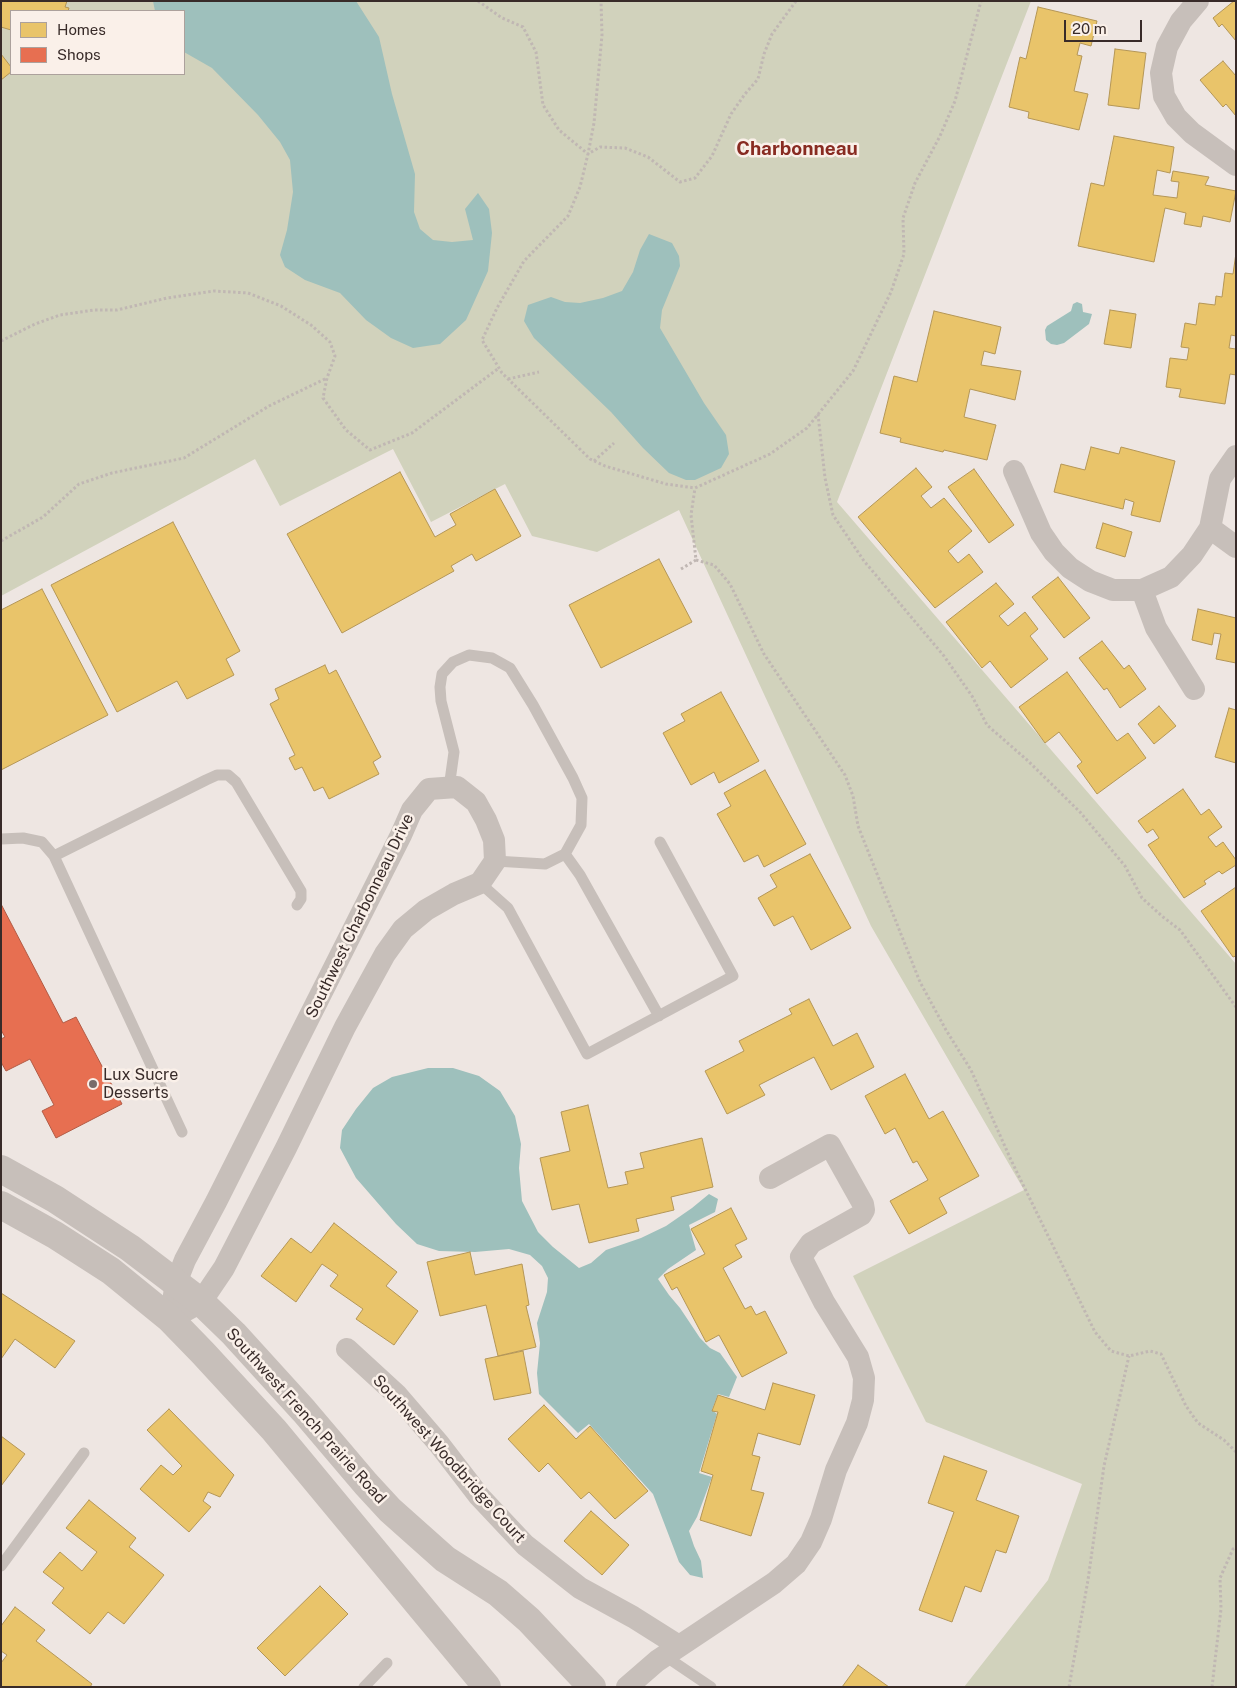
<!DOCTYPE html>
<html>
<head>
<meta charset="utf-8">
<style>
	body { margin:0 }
	#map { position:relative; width:1237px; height:1688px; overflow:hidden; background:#eee6e2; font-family:"Public Sans",sans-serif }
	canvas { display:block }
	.frame { position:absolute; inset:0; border:2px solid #382b29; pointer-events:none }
	.legend { position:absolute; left:10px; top:10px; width:175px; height:65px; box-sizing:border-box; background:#faf0e9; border:1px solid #aca19c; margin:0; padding:6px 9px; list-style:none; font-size:15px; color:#382b29 }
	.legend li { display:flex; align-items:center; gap:10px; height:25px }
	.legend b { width:25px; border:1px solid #aca19c }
	.scale { position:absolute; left:1064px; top:20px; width:78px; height:22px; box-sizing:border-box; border:2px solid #382b29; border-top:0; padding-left:6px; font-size:15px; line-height:18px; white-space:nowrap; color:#382b29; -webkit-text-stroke:4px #faf0e9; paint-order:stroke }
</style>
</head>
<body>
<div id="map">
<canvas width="1237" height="1688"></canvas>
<div class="frame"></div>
<ul class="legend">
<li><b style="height:14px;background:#e9c46a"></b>Homes</li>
<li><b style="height:14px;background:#e76f51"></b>Shops</li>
</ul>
<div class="scale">20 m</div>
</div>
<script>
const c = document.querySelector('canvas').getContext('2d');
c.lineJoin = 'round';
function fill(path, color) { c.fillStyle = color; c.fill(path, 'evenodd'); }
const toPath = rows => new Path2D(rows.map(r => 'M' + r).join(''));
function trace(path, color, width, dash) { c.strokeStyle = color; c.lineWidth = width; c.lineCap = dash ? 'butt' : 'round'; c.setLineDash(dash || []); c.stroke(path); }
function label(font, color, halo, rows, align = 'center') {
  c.font = font + ' "Public Sans",sans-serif'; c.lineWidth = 5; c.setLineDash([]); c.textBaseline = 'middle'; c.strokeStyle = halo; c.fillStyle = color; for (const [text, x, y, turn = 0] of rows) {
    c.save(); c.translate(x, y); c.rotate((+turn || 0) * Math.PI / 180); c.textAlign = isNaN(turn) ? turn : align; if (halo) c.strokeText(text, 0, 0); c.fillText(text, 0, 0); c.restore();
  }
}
const green = toPath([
	[1,1,1031,1,837,502,1236,964,1236,1687,964,1687,1048,1580,1082,1484,926,1422,853,1276,1024,1190,871,926,679,510,597,552,532,536,505,484,431,522,393,449,280,506,255,459,1,596],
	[11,11,184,11,184,74,11,74]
]);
const water = toPath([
	[153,1,356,1,379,37,392,94,415,174,414,212,420,229,433,240,452,242,473,240,465,209,478,193,489,209,492,233,488,271,466,320,440,344,413,348,391,338,366,320,340,293,305,280,285,267,280,255,287,230,293,192,290,160,280,142,258,115,212,68,184,52,184,11,155,11],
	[649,234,672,243,679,256,680,266,662,310,660,328,704,403,726,435,729,454,721,468,695,480,686,480,669,473,643,448,611,412,534,338,524,321,528,305,551,297,565,302,580,303,603,298,622,291,633,272,640,250],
	[1077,302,1082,304,1083,312,1092,314,1089,324,1064,343,1057,345,1051,344,1046,340,1045,330,1047,326,1071,311,1073,304],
	[428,1068,453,1068,479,1076,500,1091,515,1116,521,1144,519,1168,522,1201,538,1232,553,1247,579,1268,591,1263,606,1250,641,1238,666,1226,692,1208,709,1194,718,1199,715,1212,689,1225,696,1250,668,1269,658,1279,669,1295,680,1308,700,1338,710,1348,720,1353,737,1377,729,1397,718,1394,712,1410,717,1414,699,1473,712,1477,697,1517,689,1531,694,1546,701,1561,703,1578,690,1575,679,1562,653,1494,589,1424,578,1433,539,1394,537,1373,540,1343,537,1323,547,1292,548,1278,542,1266,530,1255,509,1249,475,1252,439,1251,417,1244,396,1224,356,1178,340,1148,342,1130,356,1109,373,1088,392,1077]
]);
const homes = toPath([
	[1,1,67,1,65,7,69,8,68,11,11,11,11,30,1,27,1,1],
	[1234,1,1236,1,1236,41,1222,24,1219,27,1213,18,1234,1],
	[1038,7,1097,21,1091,46,1080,43,1077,55,1082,56,1074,91,1088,94,1079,130,1028,118,1029,112,1009,107,1020,57,1026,59,1038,7],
	[1115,49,1146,53,1139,109,1108,105,1115,49],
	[1,54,11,67,11,72,1,80,1,54],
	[1223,61,1236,76,1236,116,1226,104,1223,107,1200,80,1223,61],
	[1114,136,1174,147,1170,173,1157,170,1153,195,1177,198,1179,182,1171,181,1173,171,1209,177,1205,185,1236,191,1230,222,1203,216,1201,227,1184,224,1186,213,1165,208,1154,262,1078,246,1091,183,1104,186,1114,136],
	[1236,253,1236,336,1231,335,1229,348,1236,349,1236,375,1230,374,1225,404,1179,397,1181,389,1166,387,1170,358,1187,360,1189,348,1181,347,1185,323,1196,325,1199,303,1215,305,1216,296,1222,297,1225,273,1233,274,1236,253],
	[1110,310,1136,314,1131,348,1104,344,1110,310],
	[934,311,1001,327,995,354,984,351,981,365,1021,371,1015,400,970,389,964,417,996,425,987,460,944,450,943,452,900,442,901,438,880,433,894,376,917,382,934,311],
	[1091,447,1119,454,1121,447,1175,461,1160,522,1131,515,1134,502,1125,499,1123,509,1054,492,1061,464,1085,470,1091,447],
	[916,468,932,487,921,496,931,508,944,498,972,531,948,551,958,563,969,554,983,572,935,608,858,517,916,468],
	[974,469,1014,525,989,543,948,487,974,469],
	[400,472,435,537,456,525,450,514,495,489,521,536,476,561,472,554,451,566,454,571,342,633,287,534,400,472],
	[173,522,240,651,226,659,234,675,187,699,177,681,117,712,51,585,173,522],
	[1103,523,1132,532,1125,557,1096,548,1103,523],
	[659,559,692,622,601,668,569,605,659,559],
	[1058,577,1090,618,1064,638,1032,597,1058,577],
	[996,583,1014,604,999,616,1008,626,1025,612,1038,629,1030,636,1048,659,1011,688,990,661,982,668,946,622,996,583],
	[42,589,108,715,1,770,1,610,42,589],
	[1198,609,1236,618,1236,663,1216,659,1221,634,1214,633,1212,645,1192,640,1198,609],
	[1102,641,1124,669,1129,665,1146,689,1120,708,1107,688,1104,690,1079,658,1102,641],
	[325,665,329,674,336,670,381,757,373,762,379,774,329,799,323,787,314,791,302,767,295,770,289,758,295,755,270,704,279,699,275,689,325,665],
	[1067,672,1117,741,1128,733,1146,758,1097,794,1077,766,1082,762,1059,732,1045,743,1019,707,1067,672],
	[721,692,759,761,719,783,714,772,691,785,663,733,685,721,681,714,721,692],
	[1159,706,1176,726,1154,744,1138,724,1159,706],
	[1229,708,1236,710,1236,763,1215,757,1229,708],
	[765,770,806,844,764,867,758,855,744,862,717,814,731,806,724,793,765,770],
	[1183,789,1201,815,1209,809,1222,827,1208,837,1216,847,1223,842,1236,860,1236,865,1222,874,1219,871,1204,881,1206,884,1184,898,1148,845,1159,838,1153,829,1147,833,1138,821,1183,789],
	[810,854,851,928,811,950,793,916,774,926,758,898,777,887,770,875,810,854],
	[1236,887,1236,956,1233,957,1201,911,1236,887],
	[809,999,833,1046,857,1033,874,1067,831,1090,814,1057,759,1085,765,1095,727,1114,705,1071,744,1051,739,1041,792,1014,789,1009,809,999],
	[905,1074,929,1119,943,1111,979,1176,939,1198,947,1213,909,1234,890,1201,928,1180,917,1161,913,1163,895,1128,885,1134,865,1096,905,1074],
	[588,1105,608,1188,628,1184,625,1172,644,1168,640,1153,702,1138,713,1187,671,1197,674,1210,636,1219,639,1231,589,1243,579,1204,552,1210,540,1158,570,1151,561,1112,588,1105],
	[731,1208,747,1239,735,1245,742,1257,723,1268,745,1309,751,1306,756,1315,765,1311,787,1353,742,1377,719,1335,706,1342,677,1287,672,1290,664,1275,705,1254,691,1229,731,1208],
	[334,1223,397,1272,386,1286,418,1311,394,1345,356,1319,363,1309,330,1286,338,1275,322,1264,296,1302,261,1276,291,1238,311,1253,334,1223],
	[470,1252,475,1275,522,1264,529,1305,526,1306,536,1347,498,1356,486,1305,440,1316,427,1262,470,1252],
	[1,1293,75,1341,55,1368,15,1339,1,1359,1,1293],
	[523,1351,531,1393,494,1400,485,1359,523,1351],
	[773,1383,815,1395,800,1445,758,1433,752,1455,760,1457,751,1490,764,1493,751,1536,700,1520,713,1475,701,1471,718,1412,712,1411,718,1395,765,1410,773,1383],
	[544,1405,576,1439,590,1426,648,1491,615,1519,589,1492,581,1499,548,1463,539,1472,508,1439,544,1405],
	[169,1409,234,1475,220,1497,208,1492,203,1501,211,1507,189,1532,140,1489,161,1465,173,1475,182,1466,147,1430,169,1409],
	[1,1436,25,1454,1,1486,1,1436],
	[944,1456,987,1471,976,1500,1019,1516,1006,1553,996,1550,981,1592,965,1586,952,1622,919,1610,954,1512,928,1503,944,1456],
	[89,1500,136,1538,129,1547,164,1575,124,1624,108,1612,90,1634,52,1603,64,1588,43,1572,60,1552,82,1571,97,1552,66,1528,89,1500],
	[591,1511,629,1545,602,1575,564,1541,591,1511],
	[320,1586,348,1614,285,1676,257,1648,320,1586],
	[15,1607,45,1630,36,1641,92,1684,90,1687,1,1687,1,1663,7,1655,1,1651,1,1626,15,1607],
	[858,1665,889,1687,842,1687,858,1665]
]);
const shops = toPath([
	[1,904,63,1023,76,1017,122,1104,56,1138,42,1111,54,1105,30,1059,6,1071,1,1062,1,1039,5,1037,1,1030,1,904]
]);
const path = toPath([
	[478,1,502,18,523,27,536,52,543,105,559,130,588,154,594,123,602,35,601,1],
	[796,1,772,34,764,54,758,79,745,94,731,114,712,156,695,178,680,182,648,157,625,148,600,147,588,154,580,187,568,216,524,261,497,308,482,340,502,373,590,459,605,466,666,484,695,488,770,454,807,428,853,371,891,292,904,254,903,218,915,183,940,136,955,101,981,1],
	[1,341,35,324,60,315,94,310,117,310,167,298,214,291,248,293,281,306,311,325,330,342,335,356,327,378,323,398,346,430,370,450,412,433,499,368],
	[508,379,539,372],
	[818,414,825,478,833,515,864,561,944,656,972,696,987,725,1027,760,1080,812,1125,866,1142,898,1163,917,1180,930,1236,1007],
	[594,461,614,443],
	[1,541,43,517,79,484,112,473,184,458,269,406,327,378],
	[696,560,714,565,730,584,764,654,845,775,853,796,858,826,920,982,946,1030,971,1070,1011,1160,1095,1332,1111,1351,1129,1356,1150,1351,1161,1354,1186,1406,1198,1423,1224,1440,1236,1452],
	[681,569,696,560,691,515,695,488],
	[1069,1687,1088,1580,1104,1466,1129,1356],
	[1212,1687,1221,1609,1220,1578,1233,1549,1236,1547]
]);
const service = toPath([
	[449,788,454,752,441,701,440,687,442,674,453,662,469,655,492,658,510,668,533,705,573,778,582,798,581,825,565,854,580,875,659,1016],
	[1,839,23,838,42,842,54,856,182,1132],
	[54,856,206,780,217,775,228,775,236,782,301,891,301,899,297,905],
	[495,861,545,864,565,854],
	[480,883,508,908,587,1054,733,976,660,842],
	[1,1566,84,1453],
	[665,1656,711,1687],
	[364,1687,387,1663]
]);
const minor = toPath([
	[1198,1,1181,21,1167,47,1161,73,1164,96,1176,117,1192,133,1236,165],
	[1236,456,1220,479,1210,528,1236,547],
	[1014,471,1041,533,1054,552,1070,568,1090,581,1113,590,1142,590,1171,577,1192,555,1210,528],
	[1142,590,1156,628,1194,689],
	[457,787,476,802,486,820,494,840,495,861,480,883,454,894,426,910,403,929,385,954,345,1027,286,1148,224,1268,201,1302,170,1319,176,1283,185,1260,216,1202,401,835,412,810,429,789,457,787],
	[347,1349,396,1394,439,1444,479,1496,525,1545,580,1588,633,1617,679,1646],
	[627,1687,657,1661,774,1583,796,1564,811,1542,821,1519,836,1470,857,1423,863,1400,864,1378,858,1357,824,1302,801,1257,811,1243,861,1215,864,1210,863,1204,830,1145,770,1178]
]);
const tertiary = toPath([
	[1,1169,55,1199,130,1248,201,1302,234,1334,304,1411,366,1484,390,1510,445,1559,498,1593,529,1620,592,1687],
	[1,1205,55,1235,111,1271,170,1319,203,1353,274,1430,487,1687]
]);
const markers = [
	[93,1084,5,"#786c6a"]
];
const streetNames = [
	["Southwest Charbonneau Drive",360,916,-64],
	["Southwest French Prairie Road",306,1416,48],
	["Southwest Woodbridge Court",449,1459,48]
];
const poiNames = [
	["Lux Sucre",103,1075],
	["Desserts",103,1093]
];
const quarterNames = [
	["Charbonneau",797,149]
];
fill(green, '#d1d2bc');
fill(water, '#9ec0bc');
fill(homes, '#e9c46a');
trace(homes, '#b49656', 1);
fill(shops, '#e76f51');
trace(shops, '#b25b45', 1);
trace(path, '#c0b7b3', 3, [2.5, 2.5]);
trace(service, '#c7bfba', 11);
trace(minor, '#c7bfba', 22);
trace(tertiary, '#c7bfba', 28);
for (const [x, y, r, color] of markers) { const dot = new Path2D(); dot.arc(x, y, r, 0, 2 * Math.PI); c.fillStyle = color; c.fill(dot); trace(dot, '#faf0e9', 2); }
label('16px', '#382b29', '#faf0e9', streetNames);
label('16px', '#382b29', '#faf0e9', poiNames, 'left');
label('bold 19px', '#882b21', '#faf0e9', quarterNames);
</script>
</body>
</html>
